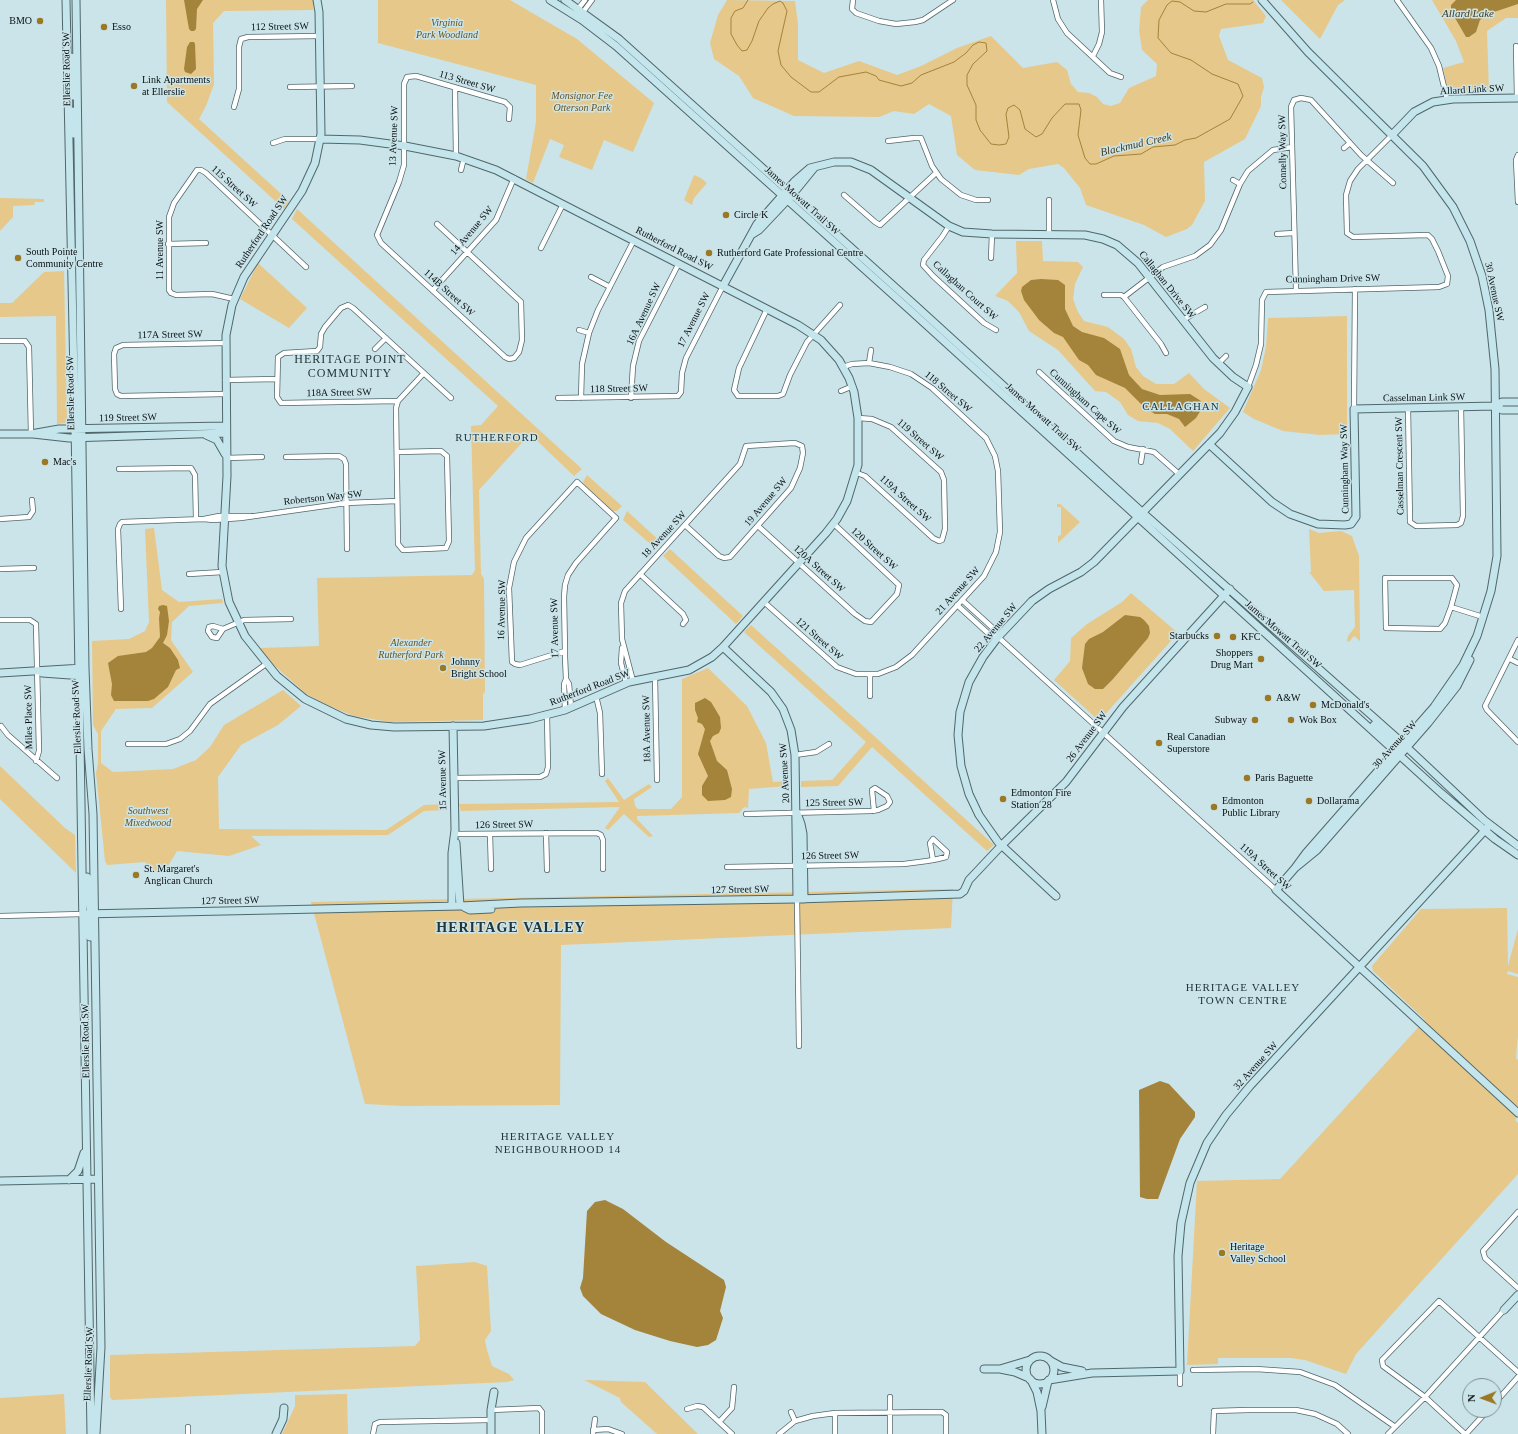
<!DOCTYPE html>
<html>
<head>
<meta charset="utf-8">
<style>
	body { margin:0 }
	#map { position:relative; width:1518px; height:1434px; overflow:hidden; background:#cbe4e9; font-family:Georgia,serif }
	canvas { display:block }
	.north { position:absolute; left:1462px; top:1378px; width:40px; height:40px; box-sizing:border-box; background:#cbe4e9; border:1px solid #7d8f93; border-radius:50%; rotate:269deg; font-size:11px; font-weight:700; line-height:16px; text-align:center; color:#081012 }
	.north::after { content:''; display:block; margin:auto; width:14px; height:18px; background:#9b7823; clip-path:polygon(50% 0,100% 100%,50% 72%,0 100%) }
</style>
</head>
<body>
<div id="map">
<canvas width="1518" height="1434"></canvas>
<div class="north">N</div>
</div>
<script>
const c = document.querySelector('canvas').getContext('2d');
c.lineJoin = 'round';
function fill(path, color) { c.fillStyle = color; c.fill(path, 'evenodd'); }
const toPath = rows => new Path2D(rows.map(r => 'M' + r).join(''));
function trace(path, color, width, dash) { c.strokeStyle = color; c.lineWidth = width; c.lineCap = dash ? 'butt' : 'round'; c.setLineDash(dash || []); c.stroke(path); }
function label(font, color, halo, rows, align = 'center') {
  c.font = font + ' Georgia,serif'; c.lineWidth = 3; c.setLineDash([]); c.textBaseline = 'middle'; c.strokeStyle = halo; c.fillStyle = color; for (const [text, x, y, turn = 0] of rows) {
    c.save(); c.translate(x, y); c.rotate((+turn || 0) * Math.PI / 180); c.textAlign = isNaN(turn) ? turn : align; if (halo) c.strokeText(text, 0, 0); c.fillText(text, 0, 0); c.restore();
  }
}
const green = toPath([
	[166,0,313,0,313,10,224,11,213,23,214,84,206,106,199,119,289,201,284,209,167,102],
	[378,0,510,0,577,39,654,103,633,152,604,140,592,170,559,157,564,145,550,139,533,183,526,179,536,122,536,85,378,43],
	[727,0,795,1,798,24,798,60,824,73,859,61,897,75,921,66,957,48,991,36,1023,68,1057,62,1067,70,1071,84,1078,92,1089,93,1097,97,1103,104,1111,106,1120,103,1129,88,1156,76,1157,64,1142,50,1139,30,1141,7,1148,0,1253,0,1266,16,1263,23,1221,29,1219,36,1228,60,1262,78,1264,87,1261,97,1261,106,1245,139,1204,162,1205,201,1192,225,1187,229,1166,237,1144,225,1086,205,1080,188,1064,168,1058,164,1029,169,1019,175,975,170,957,155,951,116,929,104,914,114,894,111,879,117,794,116,753,98,739,76,714,59,710,43,718,15],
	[1281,0,1345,0,1338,5,1320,39],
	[1432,0,1518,0,1518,18,1506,18,1487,31,1489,92,1452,92,1448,90,1443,68,1464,62,1456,41],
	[694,175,701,178,707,183,694,198,692,205,684,200],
	[0,198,44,199,44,202,35,202,34,205,13,206,13,217,0,231],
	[297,209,582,469,574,476,530,434,479,490,481,574,484,579,485,692,483,694,483,720,390,722,354,716,329,706,306,694,274,665,260,648,319,646,317,578,472,575,475,570,471,426,481,425,498,406,292,219],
	[1016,241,1042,241,1043,261,1078,262,1083,267,1075,284,1073,299,1078,312,1084,321,1108,327,1124,339,1131,349,1136,367,1143,376,1156,384,1174,384,1189,373,1204,389,1230,408,1193,451,1170,429,1158,423,1138,421,1128,415,1120,402,1106,392,1095,391,1058,350,1029,331,1019,312,1008,301,995,296,1017,273],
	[258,263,307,308,289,328,240,299],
	[64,271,67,421,65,423,57,424,56,316,0,317,0,303,12,303,44,272],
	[1347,316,1347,434,1320,435,1283,431,1254,419,1243,412,1261,370,1266,347,1268,318],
	[587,475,622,506,617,511,613,511,585,486,583,482],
	[1057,504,1060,504,1080,522,1058,543,1058,536,1061,535,1061,507,1057,507],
	[627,511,662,543,656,549,623,520],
	[154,528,162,590,179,602,222,599,223,603,189,606,172,622,171,640,193,672,152,708,116,709,101,731,101,763,113,772,173,769,196,760,210,747,224,725,283,690,301,706,278,725,241,745,218,777,219,829,386,830,424,805,447,804,447,810,424,811,388,835,251,836,261,845,229,856,177,851,165,871,150,871,145,862,107,865,105,861,96,773,98,763,98,734,93,725,92,641,129,639,145,631,149,622,145,529],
	[1309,529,1319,533,1341,531,1352,536,1359,556,1360,641,1354,636,1349,642,1347,641,1348,636,1355,627,1354,590,1324,591,1309,572,1311,572],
	[670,549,743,616,736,624,663,556],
	[1131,593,1178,633,1101,719,1097,719,1054,680,1070,661,1071,638,1087,624,1122,602],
	[751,625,873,735,994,845,987,851,872,747,838,786,801,787,801,781,832,780,866,742,744,632],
	[708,668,747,706,766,743,773,782,788,781,788,786,749,789,748,808,744,807,739,813,637,816,637,819,653,836,649,837,624,814,608,830,605,828,620,807,461,811,459,804,619,802,605,781,608,778,624,800,649,784,652,787,634,799,635,806,638,809,671,809,682,797,682,679],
	[0,766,65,828,75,835,76,873,0,799],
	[953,889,951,928,561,945,560,1105,404,1106,365,1104,311,902],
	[1507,908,1508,966,1518,929,1518,974,1508,971,1507,974,1518,977,1518,1035,1516,1058,1518,1060,1518,1116,1515,1120,1518,1123,1518,1174,1356,1354,1346,1374,1305,1360,1291,1358,1218,1358,1218,1364,1187,1365,1197,1181,1280,1179,1425,1020,1373,971,1372,966,1421,909],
	[475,1262,487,1266,491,1331,485,1340,487,1350,492,1366,509,1374,514,1380,507,1382,112,1400,110,1397,110,1355,415,1346,420,1340,416,1266],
	[584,1380,645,1382,698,1434,657,1434,621,1402,620,1398],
	[64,1394,66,1434,0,1434,0,1398],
	[347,1394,348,1434,282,1434,295,1406,295,1395]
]);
const water = toPath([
	[184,0,203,0,197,9,196,29,194,31,191,31,189,29],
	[1456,0,1518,0,1518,4,1488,14,1480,20,1476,32,1469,37,1466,37,1451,11,1451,5],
	[190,42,194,42,195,44,196,69,191,74,185,72,184,69,187,47],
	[1041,279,1058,280,1065,285,1065,309,1073,326,1082,332,1104,338,1120,349,1129,375,1142,389,1160,395,1190,394,1201,401,1201,410,1196,418,1185,427,1179,419,1167,414,1155,414,1145,408,1125,388,1096,375,1088,365,1079,360,1063,337,1054,333,1039,320,1024,300,1021,291,1022,287,1031,280],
	[163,605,167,606,169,621,167,635,163,643,170,648,178,660,180,668,176,670,168,687,154,699,148,701,114,701,111,695,112,684,108,663,118,656,146,652,152,648,160,637,159,618,160,612,158,609,159,606],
	[1125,615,1140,617,1144,620,1149,626,1150,633,1148,638,1113,679,1103,689,1095,689,1088,684,1082,668,1085,644,1089,639,1103,632],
	[705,698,711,702,720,717,721,728,719,733,713,736,710,741,717,761,727,770,732,789,731,797,725,800,708,801,702,795,702,786,708,776,698,754,705,729,702,724,697,722,698,718,695,710,695,703],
	[1160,1081,1169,1084,1195,1112,1195,1117,1180,1139,1158,1199,1147,1199,1140,1197,1139,1090],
	[605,1200,623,1209,666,1242,724,1280,726,1287,720,1311,723,1318,716,1340,708,1345,697,1347,670,1341,635,1330,601,1314,583,1296,580,1288,583,1278,587,1211,595,1202]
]);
const stream = toPath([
	[748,0,743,8,735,11,731,18,731,34,737,45,742,51,747,50,752,41,759,21,768,8,773,4,780,1,783,3,787,11,778,51,781,65,791,77,811,92,819,92,839,77,866,72,876,76,879,80,901,86,912,83,921,75,954,62,966,53,973,45,979,42,986,43,987,51,973,64,967,75,967,85,976,105,976,120,980,130,991,144,999,145,1006,144,1009,137,1006,114,1008,108,1014,105,1020,110,1025,129,1036,137,1042,134,1052,118,1065,104,1079,104,1081,110,1078,135,1085,158,1090,164,1096,164,1114,156,1141,154,1153,147,1175,145,1185,140,1196,138,1230,119,1243,96,1238,84,1212,74,1191,60,1171,53,1158,38,1159,20,1167,5,1172,1,1180,2,1194,11,1206,12,1226,4,1250,4,1253,2]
]);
const street = toPath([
	[853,0,852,9,856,13,879,21,896,24,915,22,923,20,953,0],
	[1053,0,1058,19,1067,33,1110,73,1121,77],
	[1397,0,1431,48,1439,66,1447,99],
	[578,9,585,0],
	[583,12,592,0],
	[1516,46,1517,98],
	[1093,56,1099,44,1102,32,1101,0],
	[290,87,352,86],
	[455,88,456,156],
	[234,107,239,89,239,47,241,39,248,37,319,36],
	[888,141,914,138,921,138,932,166,941,179,961,195,976,200,988,200],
	[273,143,285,139,320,139],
	[1344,148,1350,143],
	[1518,155,1516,160,1518,202],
	[461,170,464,158],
	[1233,180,1240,184],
	[844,195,875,222,880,225,936,173],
	[1049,200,1049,234],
	[437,224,521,302,522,340,519,352,514,358,509,359,505,357,381,243,377,235,399,182,404,165,404,84,407,77,416,76,505,102,510,107,509,119],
	[949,226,942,237,924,260,923,265,933,276,984,323,996,330],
	[1277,234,1294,233],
	[168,244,206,243],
	[541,248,563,204],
	[991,258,992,234],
	[591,277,610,287],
	[433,290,496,220,514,178],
	[1296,290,1291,107,1294,100,1301,98,1311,100,1361,155,1393,183],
	[1104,295,1121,295,1124,297,1161,344,1166,353],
	[1124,297,1163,267,1195,256,1210,245,1221,230,1240,184,1248,171,1273,150,1292,147],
	[234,299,212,294,176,295,171,293,169,290,169,217,174,203,197,170,201,170,206,173,306,267],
	[767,309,739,368,734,390,738,396,778,396,783,394,790,375,807,342,840,305],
	[1183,320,1205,307],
	[579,330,589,333],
	[0,341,25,341,29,347,31,434],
	[225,343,123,345,116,348,114,354,115,389,117,394,121,396,225,394],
	[375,349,386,338],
	[869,363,871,350],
	[1219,363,1226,356],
	[1039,372,1114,441,1128,447,1154,452,1179,474],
	[225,380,277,379],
	[1248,387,1256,365,1261,344,1262,300,1266,292,1439,287,1447,284,1448,276,1438,251,1432,239,1428,235,1353,237,1347,233,1346,195,1350,181,1358,169,1392,135],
	[841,391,853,386],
	[558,398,678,396,681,392,682,373,686,358,723,286],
	[581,398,582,364,589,333,598,310,634,240],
	[631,398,633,366,639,341,679,263],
	[398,401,281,403,277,397,278,357,284,353,317,351,320,347,321,334,325,327,341,308,348,305,353,308,451,398],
	[1408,408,1410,522,1416,526,1457,525,1461,523,1463,516,1461,407],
	[1354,409,1355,289],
	[397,452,441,451,447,456,449,541,446,548,403,550,398,544,396,408,398,401,424,373],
	[286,457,339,456,344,459,346,464,347,549],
	[226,458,262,457],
	[1141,462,1143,449],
	[119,469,191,468,195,475,196,519],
	[857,473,865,476,933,538,939,541,942,540,945,529,944,480,941,472,891,427,872,419,858,418],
	[251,516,219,516,204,519,213,520,241,518,346,503,397,501],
	[0,519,29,517,33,511,32,500],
	[758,526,855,614,865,621,871,622,897,594,899,585,834,524],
	[0,569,34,568],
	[189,574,223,572],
	[640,574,683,614,686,620,683,624],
	[962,600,995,630,998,637,1276,890],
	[764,602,837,667,856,674,878,674,896,667,912,655,984,576,996,552,1000,532,998,471,995,456,986,438,932,388,911,374,890,367,869,363,852,364,843,367],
	[957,605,990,635,998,637],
	[1451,607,1445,623,1440,629,1386,628,1385,578,1452,578,1457,585,1451,607,1483,617],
	[121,609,118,529,120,524,122,522,204,519],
	[0,620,30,620,36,624,39,751,36,761],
	[213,626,223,629,217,638,212,637,208,631,209,627,213,626],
	[223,629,244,620,291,619],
	[1518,640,1485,706,1487,710,1518,742],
	[622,648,621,663,626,683],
	[565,651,520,665,515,664,512,662,509,588,514,562,526,538,577,482,616,518,576,563,568,575,565,585,564,597,565,651,565,657,566,679,569,684,571,707],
	[1510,659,1518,663],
	[870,675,870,696],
	[655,677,657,780],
	[633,681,622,639,621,603,625,591,740,464,746,446,795,443,802,446,803,453,800,468,791,488,730,557,724,558,719,556,685,525],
	[596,696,600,713,602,774],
	[565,710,564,684,566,679],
	[1,726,8,735,57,778],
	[128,744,166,744,180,739,190,731,210,704,266,664],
	[795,755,816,752,829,744],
	[453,778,540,777,546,774,548,767,547,715],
	[746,814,871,811,878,810,887,806,890,802,887,796,875,788,872,790,874,811],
	[546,833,547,870],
	[455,834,597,833,601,835,603,840,603,869],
	[490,834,491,869],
	[727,867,904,864,927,861,933,860,938,859,946,857,947,852,933,839,930,843,933,860],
	[797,899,799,1046],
	[0,916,83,914],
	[1518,1212,1483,1251,1485,1258,1518,1288],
	[1193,1370,1256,1369,1300,1372,1335,1385,1394,1426],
	[1180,1384,1180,1371],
	[890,1397,890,1434],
	[1494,1404,1518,1377],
	[687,1409,697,1406,703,1407,732,1434],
	[491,1410,539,1408,542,1412,542,1434],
	[791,1412,795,1421],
	[835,1413,835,1434],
	[720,1421,732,1408,734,1387],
	[188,1427,188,1434],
	[593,1430,608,1429,622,1434],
	[373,1434,375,1424,380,1422,490,1420],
	[593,1434,595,1419],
	[779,1434,795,1421,813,1416,835,1413,942,1412,946,1415,946,1434],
	[1213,1434,1214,1411,1248,1410,1296,1410,1315,1414,1337,1424,1348,1434],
	[1388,1434,1425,1397,1504,1310],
	[1465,1434,1425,1397,1383,1366,1382,1360,1439,1301,1518,1372],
	[1466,1434,1488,1410]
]);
const secondary = toPath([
	[66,0,75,424,91,1434],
	[76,0,85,668,88,749,93,814,101,1347,96,1434],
	[317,0,319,12,321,134,315,163,302,191,244,277,232,305,226,335,227,476,222,566,229,602,245,636,277,676,305,699,346,719,371,725,394,727,484,726,530,719,565,710,629,682,689,670,712,657,723,647,826,533,837,519,847,501,858,465,858,418,854,392,849,378,839,360,821,340,798,325,496,170,456,156,405,146,360,140,320,139],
	[550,0,582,20,616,46,911,311,1441,793,1495,839,1518,855],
	[565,0,619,39,916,306,1142,512,1397,738,1484,820,1518,846],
	[1262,0,1308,52,1423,166,1453,207,1470,241,1482,276,1489,310,1495,369,1497,556,1491,591,1477,636,1463,665,1434,707,1306,853,1295,868],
	[71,57,73,96],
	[72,111,74,134],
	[1392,135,1414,112,1433,102,1453,99,1518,98],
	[751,235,759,230,792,195,814,168],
	[723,286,757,224,794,182,810,168,834,162,851,162,871,170,949,226,963,232,992,234,1085,235,1103,239,1117,245,1138,263,1213,358,1233,377,1248,387,1235,412,1220,433,1094,562,1081,572,1049,589,1032,601,998,637,983,657,969,682,960,712,958,735,961,766,969,794,979,815,998,842,1056,896],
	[1496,406,1502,402,1518,402],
	[1496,406,1502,410,1518,410],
	[0,434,31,434,59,429,226,426],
	[33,434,69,438,226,433],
	[206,435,217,440,225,454],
	[1209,444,1272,502,1290,514,1318,524,1345,525,1351,524,1356,517,1354,409,1496,406],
	[723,647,771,692,783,709,791,730,795,755,797,899],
	[1470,660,1457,686,1428,723,1317,850,1295,868,1276,890,1518,1113],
	[0,673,83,668],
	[42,673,84,676],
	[1374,725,1395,743],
	[797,813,801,824,803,834,804,899],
	[456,843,460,906],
	[87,877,90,909],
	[452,906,452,853,455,830,453,726],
	[464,907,470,910,491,909],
	[83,914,460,906,521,903,797,899,960,894,964,891,969,880,1001,846,1066,782,1123,707,1230,589],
	[83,914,89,920,90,937],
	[69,1180,78,1171,84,1153],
	[0,1181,98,1179],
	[1504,1310,1518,1295],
	'1026 1370a14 14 0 1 1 28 0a14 14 0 1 1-28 0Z',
	[1051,1361,1062,1367,1082,1371],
	[984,1369,1000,1369],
	[1029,1378,1015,1372,1000,1369,1030,1360],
	[1031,1380,1037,1392,1041,1411,1042,1434],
	[1049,1380,1092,1373,1180,1371,1178,1256,1181,1223,1190,1183,1207,1143,1226,1115,1250,1086,1488,827],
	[1042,1407,1048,1381],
	[276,1434,283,1419,284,1408],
	[491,1434,491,1410,494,1392]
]);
const markers = [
	[40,21,4,"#9b7823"],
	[104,27,4,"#9b7823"],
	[134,86,4,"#9b7823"],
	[726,215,4,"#9b7823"],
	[709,253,4,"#9b7823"],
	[18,258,4,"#9b7823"],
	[45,462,4,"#9b7823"],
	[1217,636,4,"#9b7823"],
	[1233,637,4,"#9b7823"],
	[1261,659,4,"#9b7823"],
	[443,668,4,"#9b7823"],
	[1268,698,4,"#9b7823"],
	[1313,705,4,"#9b7823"],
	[1255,720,4,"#9b7823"],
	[1291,720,4,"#9b7823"],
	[1159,743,4,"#9b7823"],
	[1247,778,4,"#9b7823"],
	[1003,799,4,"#9b7823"],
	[1309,801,4,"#9b7823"],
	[1214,807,4,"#9b7823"],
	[136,875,4,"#9b7823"],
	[1222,1253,4,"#9b7823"]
];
const poiNames = [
	["BMO",32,21,"right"],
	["Esso",112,27],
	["Link Apartments",142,80],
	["at Ellerslie",142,92],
	["Circle K",734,215],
	["South Pointe",26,252],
	["Community Centre",26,264],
	["Rutherford Gate Professional Centre",717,253],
	["Mac's",53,462],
	["Starbucks",1209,636,"right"],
	["KFC",1241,637],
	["Shoppers",1253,653,"right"],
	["Drug Mart",1253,665,"right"],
	["Johnny",451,662],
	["Bright School",451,674],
	["A&W",1276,698],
	["McDonald's",1321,705],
	["Subway",1247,720,"right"],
	["Wok Box",1299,720],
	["Real Canadian",1167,737],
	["Superstore",1167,749],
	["Paris Baguette",1255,778],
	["Edmonton Fire",1011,793],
	["Station 28",1011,805],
	["Edmonton",1222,801],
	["Public Library",1222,813],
	["Dollarama",1317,801],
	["St. Margaret's",144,869],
	["Anglican Church",144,881],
	["Heritage",1230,1247],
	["Valley School",1230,1259]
];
const parkNames = [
	["Virginia",447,23],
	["Park Woodland",447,35],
	["Monsignor Fee",582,96],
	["Otterson Park",582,108],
	["Alexander",411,643],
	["Rutherford Park",411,655],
	["Southwest",148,811],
	["Mixedwood",148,823]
];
const streetNames = [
	["112 Street SW",280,27,-1],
	["Ellerslie Road SW",67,69,-91],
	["113 Street SW",467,82,16],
	["Allard Link SW",1472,90,-3],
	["13 Avenue SW",394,136,-88],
	["Connelly Way SW",1283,152,-91],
	["115 Street SW",234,187,42],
	["James Mowatt Trail SW",802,201,42],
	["14 Avenue SW",472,231,-50],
	["Rutherford Road SW",262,232,-56],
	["Rutherford Road SW",674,249,27],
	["11 Avenue SW",160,250,-90],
	["Cunningham Drive SW",1333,279,-1],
	["Callaghan Drive SW",1167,285,51],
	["Callaghan Court SW",965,291,42],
	["30 Avenue SW",1494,292,78],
	["114B Street SW",449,293,42],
	["16A Avenue SW",644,314,-65],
	["17 Avenue SW",694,320,-63],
	["117A Street SW",170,335,-1],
	["118 Street SW",619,389,-1],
	["118 Street SW",948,392,40],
	["Ellerslie Road SW",71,393,-91],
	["118A Street SW",339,393,-1],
	["Casselman Link SW",1424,398,-1],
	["Cunningham Cape SW",1085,402,42],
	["119 Street SW",128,418,-1],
	["James Mowatt Trail SW",1043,418,42],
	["119 Street SW",920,440,41],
	["Casselman Crescent SW",1400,466,-91],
	["Cunningham Way SW",1345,469,-91],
	["Robertson Way SW",323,498,-6],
	["119A Street SW",905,499,42],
	["19 Avenue SW",766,502,-50],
	["18 Avenue SW",664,535,-47],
	["120 Street SW",874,549,42],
	["120A Street SW",819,569,42],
	["21 Avenue SW",958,591,-48],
	["16 Avenue SW",502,610,-89],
	["17 Avenue SW",555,628,-91],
	["22 Avenue SW",996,628,-50],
	["James Mowatt Trail SW",1283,635,41],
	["121 Street SW",819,639,41],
	["Rutherford Road SW",590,688,-21],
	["Miles Place SW",29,717,-91],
	["Ellerslie Road SW",77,717,-92],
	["18A Avenue SW",647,729,-91],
	["26 Avenue SW",1087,737,-53],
	["30 Avenue SW",1395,745,-48],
	["20 Avenue SW",785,773,-93],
	["15 Avenue SW",443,780,-91],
	["125 Street SW",834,803,-1],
	["126 Street SW",504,825,-1],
	["126 Street SW",830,856,-1],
	["119A Street SW",1265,867,42],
	["127 Street SW",740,890,-1],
	["127 Street SW",230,901,-1],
	["Ellerslie Road SW",86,1041,-91],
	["32 Avenue SW",1256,1066,-48],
	["Ellerslie Road SW",89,1364,-88]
];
const waterNames = [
	["Allard Lake",1468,14],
	["Blackmud Creek",1136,145,-13]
];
const neighbourhoodNames = [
	["CALLAGHAN",1181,407],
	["RUTHERFORD",497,438],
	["HERITAGE VALLEY",1243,988],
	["TOWN CENTRE",1243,1001],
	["HERITAGE VALLEY",558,1137],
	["NEIGHBOURHOOD 14",558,1150]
];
const quarterNames = [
	["HERITAGE POINT",350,360],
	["COMMUNITY",350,374]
];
const districtNames = [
	["HERITAGE VALLEY",511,928]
];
fill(green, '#e6c88a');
fill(water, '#a4833a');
trace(stream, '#a4833a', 1);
trace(street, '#51676b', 6);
trace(secondary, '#51676b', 9);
trace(street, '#fff', 4.5);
trace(secondary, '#c3e5eb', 7);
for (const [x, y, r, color] of markers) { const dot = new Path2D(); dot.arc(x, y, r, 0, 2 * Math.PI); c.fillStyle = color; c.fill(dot); trace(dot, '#cbe4e9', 1.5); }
label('10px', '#081012', '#cbe4e9', poiNames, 'left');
label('italic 10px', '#6a531c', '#cbe4e9', parkNames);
label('10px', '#081012', '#cbe4e9', streetNames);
label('italic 11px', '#483919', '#cbe4e9', waterNames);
c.letterSpacing = '1px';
label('11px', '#22363a', '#cbe4e9', neighbourhoodNames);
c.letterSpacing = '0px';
c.letterSpacing = '1px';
label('12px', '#22363a', '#cbe4e9', quarterNames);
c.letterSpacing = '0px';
c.letterSpacing = '1px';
label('bold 14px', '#22363a', '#cbe4e9', districtNames);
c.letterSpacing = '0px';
</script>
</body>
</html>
